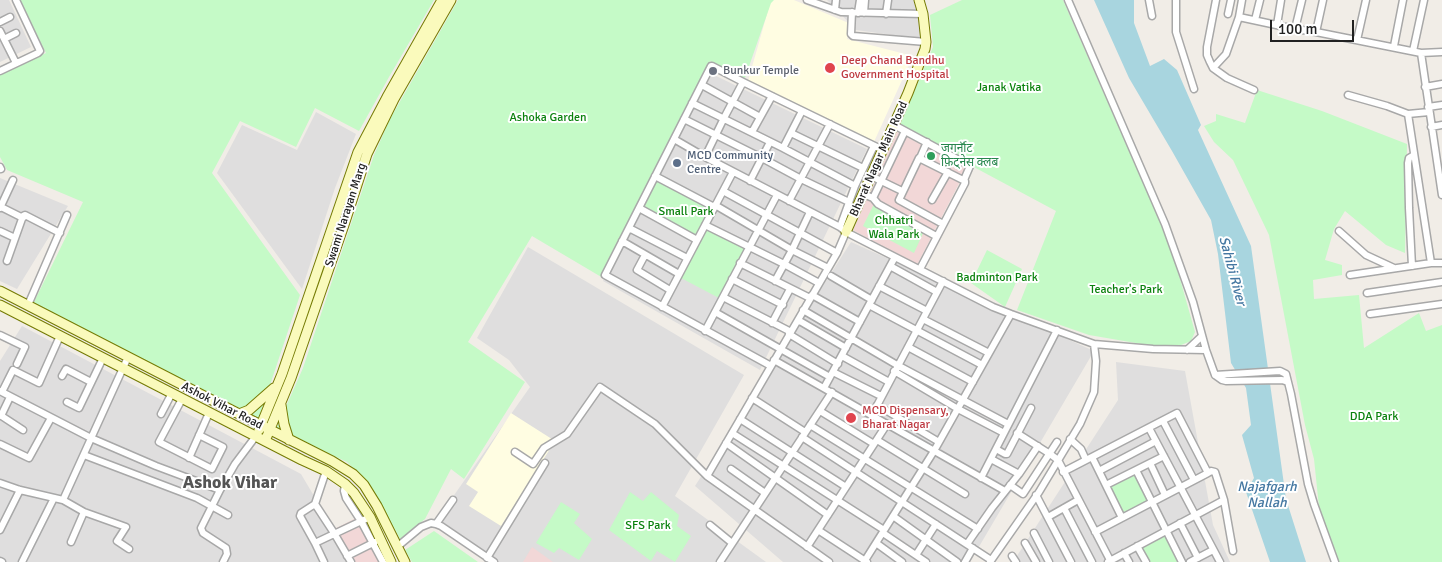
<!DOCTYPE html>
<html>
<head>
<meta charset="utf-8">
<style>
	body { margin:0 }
	#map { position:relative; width:1442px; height:562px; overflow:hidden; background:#f1ede7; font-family:Signika,sans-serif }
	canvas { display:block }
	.scale { position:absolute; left:1270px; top:20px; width:84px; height:22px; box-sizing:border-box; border:2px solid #212121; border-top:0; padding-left:6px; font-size:15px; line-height:18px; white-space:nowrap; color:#212121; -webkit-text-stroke:4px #fff; paint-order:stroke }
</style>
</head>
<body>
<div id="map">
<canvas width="1442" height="562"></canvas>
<div class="scale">100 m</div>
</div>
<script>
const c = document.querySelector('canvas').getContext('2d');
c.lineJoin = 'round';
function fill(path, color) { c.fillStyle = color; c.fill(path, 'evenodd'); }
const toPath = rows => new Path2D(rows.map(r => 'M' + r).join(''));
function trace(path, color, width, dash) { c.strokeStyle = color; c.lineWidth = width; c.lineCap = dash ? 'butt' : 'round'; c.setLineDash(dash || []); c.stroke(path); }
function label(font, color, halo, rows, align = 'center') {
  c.font = font + ' Signika,"Noto Sans Devanagari",sans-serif'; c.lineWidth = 4; c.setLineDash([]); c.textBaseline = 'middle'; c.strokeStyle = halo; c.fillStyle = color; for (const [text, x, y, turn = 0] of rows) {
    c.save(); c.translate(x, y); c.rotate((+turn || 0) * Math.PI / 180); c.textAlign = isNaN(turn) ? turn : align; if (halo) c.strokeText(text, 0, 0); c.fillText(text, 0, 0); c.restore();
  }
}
const residential = toPath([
	[0,0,9,0,31,47,0,62],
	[827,0,920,0,921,39,856,30],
	[712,74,867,149,760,370,603,281],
	[316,112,356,134,335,188,302,289,217,173,242,125,297,150],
	[0,178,68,206,17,289,0,281],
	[851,242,1094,351,970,562,783,562,695,486],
	[528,247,744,375,675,496,766,562,492,562,438,518,530,387,509,360,477,338],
	[22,326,301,474,353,562,0,562,0,361],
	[1116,362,1185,371,1213,525,1230,562,1013,562,1118,400]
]);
const commercial = toPath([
	[897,132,967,168,917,265,853,230],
	[364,514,387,562,353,562,336,528],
	[532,547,553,562,523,562]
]);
const education = toPath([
	[771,0,794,0,851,24,847,39,913,56,873,144,748,81],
	[511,413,555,441,501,526,469,506,478,492,466,484]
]);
const park = toPath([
	[19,0,434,0,389,77,359,131,315,108,296,147,240,121,212,173,300,295,259,418,33,304,83,202,7,170,0,157,0,74,46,53],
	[458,0,774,0,771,3,745,78,710,61,603,278,532,236,468,342,525,382,464,479,451,469,425,519,400,539,380,502,364,479,347,462,276,429,303,368,374,155,390,119],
	[962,0,1063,0,1171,247,1195,332,1191,341,1171,349,1089,335,1017,310,1056,211,899,127,933,47,930,15],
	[1257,90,1322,111,1407,144,1405,253,1386,245,1345,211,1334,229,1325,260,1342,265,1342,275,1313,280,1314,299,1359,295,1364,348,1419,313,1426,331,1442,325,1442,562,1339,562,1319,507,1314,459,1305,425,1269,235,1233,160,1214,142,1204,126,1216,121,1216,114,1245,123],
	[656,179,710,208,696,236,643,206],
	[875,202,925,229,914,253,863,226],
	[706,229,745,249,719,298,681,278],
	[987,250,1022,269,1005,307,971,283],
	[1134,472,1150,502,1124,516,1108,486],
	[630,492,643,501,651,492,679,515,677,526,691,536,675,562,657,551,651,561,609,530],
	[561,502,580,514,574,523,592,539,579,560,559,548,554,553,536,543],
	[434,531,478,562,412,562,405,550],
	[1166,533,1182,562,1148,562,1140,547]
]);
const water = toPath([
	[1094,0,1134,0,1134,23,1150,66,1164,59,1177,70,1201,125,1198,130,1251,246,1286,499,1306,562,1270,562,1246,492,1254,478,1242,435,1251,425,1246,388,1231,363,1218,254,1211,220,1172,151,1129,78]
]);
const street = toPath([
	[807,0,841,12,923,14],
	[1068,0,1165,224,1193,302,1206,350,1215,375,1222,380,1226,381,1282,380,1288,382],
	[1149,0,1152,16],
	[1176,0,1176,32,1194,89],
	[1216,0,1207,47,1207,55,1210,62,1213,68,1227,78,1254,90],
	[835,10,836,0],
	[852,12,851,34,853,36,926,42],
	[858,13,860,0],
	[864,13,865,0],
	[886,14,888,0],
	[1228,14,1231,0],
	[1239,17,1295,29,1316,32,1421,53,1442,52],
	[1255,20,1260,0],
	[0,22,10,17],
	[1277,25,1281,0],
	[1295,29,1302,0],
	[0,31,16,63],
	[1316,32,1323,0],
	[4,39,16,33],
	[1357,40,1366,0],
	[1394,46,1403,0],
	[1413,51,1424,0],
	[1421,53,1442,195],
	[1213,68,1226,54,1239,17,1242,0],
	[0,71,38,53,40,51,16,0],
	[702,85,760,117],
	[1425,87,1442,84],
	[1348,95,1387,106,1408,114,1429,112],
	[692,103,783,148,855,186],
	[1428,107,1442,105],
	[1408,114,1431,263],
	[684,119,762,158,801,179,849,202],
	[894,125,970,166,964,180],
	[1431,127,1442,125],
	[752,132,772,96],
	[791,133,863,168],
	[674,139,705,157,840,227,846,232,993,307,1011,314,1094,344,1153,349,1206,350],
	[783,148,802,111],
	[705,157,724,118,743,82],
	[920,158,927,142],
	[0,167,1,169],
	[655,176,714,207],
	[871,176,902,191],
	[750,181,770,142],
	[723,191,837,253],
	[863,194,873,198,878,204,936,236],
	[873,198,905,131],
	[932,200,948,172],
	[789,201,830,124],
	[715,205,792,250,828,268],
	[1,207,23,218],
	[0,208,13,180],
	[639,208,697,240],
	[705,225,784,264,819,283],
	[840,227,855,186,874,146],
	[629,228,687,258],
	[0,231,15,238],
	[1339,231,1366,255,1394,268],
	[622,241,679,274],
	[645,255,637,270,670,290],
	[7,261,23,216,25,215,60,233],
	[740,263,810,298],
	[890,266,937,292],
	[1412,266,1409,208,1408,163,1409,158,1414,155],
	[920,269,965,183,965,181,919,158,899,200,943,224],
	[1350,275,1431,263,1442,263],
	[831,276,872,300],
	[732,279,783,305],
	[775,281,792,250,810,212],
	[879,286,927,311],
	[1367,293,1442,282],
	[812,295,860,322],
	[723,297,791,332],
	[28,305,67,215],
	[869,305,982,365],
	[662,307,733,172],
	[803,310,897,365,1008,424],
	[715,312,830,377],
	[1370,314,1442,304],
	[923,319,989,353],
	[798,320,846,348],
	[772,323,790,289],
	[705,331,777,195],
	[789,334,838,364],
	[0,335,25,347,17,364],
	[908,347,973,382],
	[1187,350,1202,336],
	[842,356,889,382],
	[774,360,1005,491],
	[771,366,605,275,711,66,712,66,743,82,883,150],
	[894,371,958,409,1004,433],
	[833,372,881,396],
	[1215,375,1280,371,1286,374,1291,394,1308,484,1314,504,1335,562],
	[62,376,66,369,91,382],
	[824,388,895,257],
	[0,391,91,438,156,466,220,490],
	[2,392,13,370,39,383,60,336],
	[752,398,805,432],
	[182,399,159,442,212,469,223,447,199,435],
	[67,402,79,408,103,358],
	[877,405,939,442],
	[820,411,874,444],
	[161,414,172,393],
	[0,415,23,430],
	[872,415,943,281],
	[1,416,10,397],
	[740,419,846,487],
	[1163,421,1194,480],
	[810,425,978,529],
	[1149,428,1220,562],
	[732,433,884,530],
	[1017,433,1050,454,1058,460,1111,562],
	[802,437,991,560],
	[1070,439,1081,449,1086,460],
	[877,440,965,494],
	[726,443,828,515],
	[0,444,29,458,51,418],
	[996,449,1005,454,1007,454,1031,408],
	[515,452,533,464,544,448,567,434,600,387,655,424,707,476,829,562],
	[84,455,197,498,228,515],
	[1092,457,1122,518],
	[189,458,209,413],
	[991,459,1019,474],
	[1150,463,1165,495],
	[731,469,765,493],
	[1136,470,1182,562],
	[1099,471,1156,441],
	[1063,472,1177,413,1208,473,1095,532],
	[1208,473,1211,471,1215,472,1224,500,1233,551],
	[707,476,837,253,846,232],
	[981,478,1057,330],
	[0,483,20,490,63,500,84,512,126,527,117,541,129,549],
	[345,484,344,491,346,498,361,521,383,562],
	[1010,485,1023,494,1057,442],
	[1106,485,1164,456],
	[1036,495,1071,562],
	[63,500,128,357],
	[315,504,326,471],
	[1064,508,1092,562],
	[893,516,957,562],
	[1048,517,1078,500],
	[1180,523,1198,558],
	[436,524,453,500],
	[710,525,732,543],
	[0,530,20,490],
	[818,530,867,562],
	[883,533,926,562],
	[1034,533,1049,562],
	[71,542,84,512],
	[315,543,300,516,301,513,315,504,334,533,351,562],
	[876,543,902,562],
	[1025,543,1036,562],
	[967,544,992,508,1019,474,1038,446],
	[1137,546,1146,562],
	[397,547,421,527,431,523,436,524,441,526,494,562],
	[807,547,887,424],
	[1124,553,1129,562],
	[916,555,936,524],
	[347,556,375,542],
	[1012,556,1016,562],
	[487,558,545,463],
	[0,561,2,562],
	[22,562,54,498],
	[223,562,227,554,226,548,203,533,201,528,220,490,235,464,256,436],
	[324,562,315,543,370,517],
	[720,562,832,392],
	[864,562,934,451,1011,314],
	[965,562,973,548],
	[990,562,1039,492,1080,424,1094,392,1096,361,1094,344],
	[1108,562,1224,500],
	[1190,562,1213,550]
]);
const secondary = toPath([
	[846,232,908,93,925,49,926,42,923,14,919,0],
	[0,291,239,414,332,461,353,474,364,485,377,506,405,562],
	[0,305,302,460,326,471,345,484,354,493,370,517,391,562],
	[281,405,284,424,289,440],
	[239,414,249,410,274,388],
	[259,430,282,374,358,152,387,97,442,0],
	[265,441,291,378,344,225,367,154,394,99,451,0]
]);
const markers = [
	[830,68,6,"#e0444e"],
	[713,71,5,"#6b7280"],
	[931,156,5,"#2e9e5b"],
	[677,163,5,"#5c6f8a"],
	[851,418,6,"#e0444e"]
];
const healthNames = [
	["Deep Chand Bandhu",841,61],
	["Government Hospital",841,75],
	["MCD Dispensary,",862,411],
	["Bharat Nagar",862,425]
];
const worshipNames = [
	["Bunkur Temple",723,71]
];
const parkNames = [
	["Janak Vatika",1009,88],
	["Ashoka Garden",548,118],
	["Small Park",686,212],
	["Chhatri",894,221],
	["Wala Park",894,235],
	["Badminton Park",997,278],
	["Teacher's Park",1126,290],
	["DDA Park",1374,417],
	["SFS Park",648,526]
];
const leisureNames = [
	["जगर्नॉट",941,149],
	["फ़िट्नेस क्लब",941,163]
];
const serviceNames = [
	["MCD Community",687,156],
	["Centre",687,170]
];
const streetNames = [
	["Bharat Nagar Main Road",879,159,-66],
	["Swami Narayan Marg",346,215,-72],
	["Ashok Vihar Road",222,406,27]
];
const waterNames = [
	["Sahibi River",1232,271,75],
	["Najafgarh",1267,487],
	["Nallah",1267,503]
];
const districtNames = [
	["Ashok Vihar",230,483]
];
fill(residential, '#dfdede');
fill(commercial, '#f2d7d7');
fill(education, '#fffde2');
fill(park, '#c5fac7');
fill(water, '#a8d5df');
trace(street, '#a8a8a8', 9);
trace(secondary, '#757b04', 11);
trace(street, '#fff', 6);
trace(secondary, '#fafabc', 9);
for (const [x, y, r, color] of markers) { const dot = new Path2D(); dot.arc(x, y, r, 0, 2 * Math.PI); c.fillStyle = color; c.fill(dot); trace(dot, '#fff', 2); }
label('12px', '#be3a42', '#fff', healthNames, 'left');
label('12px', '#5b616d', '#fff', worshipNames, 'left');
label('12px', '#0b820e', '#fff', parkNames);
label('12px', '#27864d', '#fff', leisureNames, 'left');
label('12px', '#4e5e75', '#fff', serviceNames, 'left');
label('12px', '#212121', '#fff', streetNames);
label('italic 14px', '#4578a2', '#fff', waterNames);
label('bold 18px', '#545454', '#fff', districtNames);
</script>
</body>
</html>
